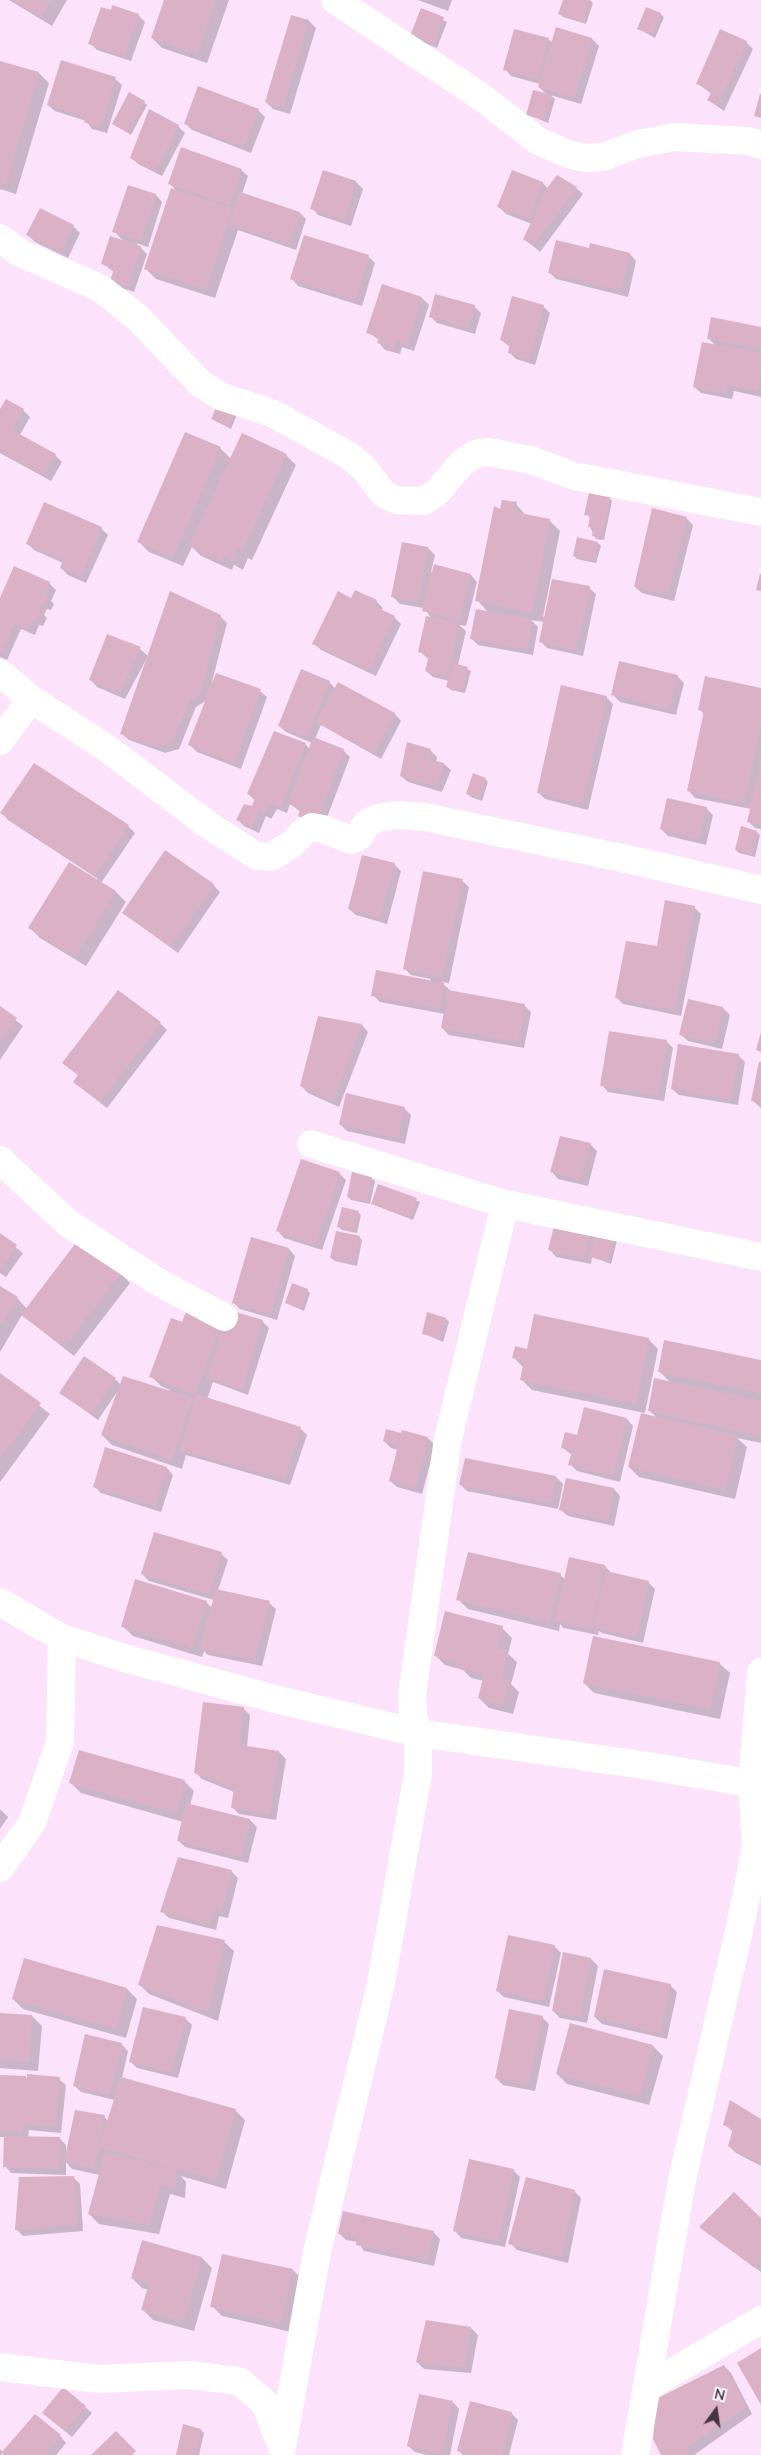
<!DOCTYPE html>
<html>
<head>
<meta charset="utf-8">
<style>
	body { margin:0 }
	#map { position:relative; width:761px; height:2455px; overflow:hidden; background:#fce2fa; font-family:"Nunito Sans",sans-serif }
	canvas { display:block }
	.north { position:absolute; left:691px; top:2385px; width:50px; height:50px; -webkit-text-stroke:4px #fdf6fc; paint-order:stroke; rotate:14deg; font-size:14px; font-weight:700; line-height:20px; text-align:center; color:#443743 }
	.north::after { content:''; display:block; margin:auto; width:18px; height:22px; background:#443743; clip-path:polygon(50% 0,100% 100%,50% 72%,0 100%) }
</style>
</head>
<body>
<div id="map">
<canvas width="761" height="2455"></canvas>
<div class="north">N</div>
</div>
<script>
const c = document.querySelector('canvas').getContext('2d');
c.lineJoin = 'round';
function fill(path, color) { c.fillStyle = color; c.fill(path, 'evenodd'); }
const toPath = rows => new Path2D(rows.map(r => 'M' + r).join(''));
function trace(path, color, width, dash) { c.strokeStyle = color; c.lineWidth = width; c.lineCap = dash ? 'butt' : 'round'; c.setLineDash(dash || []); c.stroke(path); }
const shadow = toPath([
	[9,0,67,0,52,26],
	[166,0,229,0,207,63,162,48,152,38],
	[418,0,452,0,448,11],
	[564,0,590,0,593,3,586,24,563,17,560,14],
	[422,10,447,22,437,48,415,39],
	[660,14,664,17,655,38,639,29],
	[138,15,145,22,131,61,97,50,90,43],
	[292,16,309,21,316,28,290,114,273,109,266,102],
	[557,28,592,39,599,46,581,104,550,95,555,99,548,123,527,114,547,95,539,87,540,84,511,76,505,69,548,39,553,43],
	[746,42,753,49,724,111,708,100,712,94,698,84],
	[0,62,39,73,49,83,16,194,0,189],
	[115,79,122,85,107,133,92,129,86,121,55,111,48,105],
	[144,102,147,105,131,135,113,124],
	[258,110,265,117,251,153,192,130,185,123],
	[178,126,185,133,162,176,138,164,131,157],
	[241,170,248,176,242,194,300,213,306,219,296,250,238,230,215,298,156,279,146,269,177,191,169,183],
	[513,171,543,183,548,189,576,188,583,194,540,252,525,239,532,224,506,214,499,207],
	[323,172,356,182,363,189,351,226,318,215,312,208],
	[129,186,156,195,162,202,148,247,136,243,147,254,134,292,118,287,111,280,114,272,103,264,124,242,114,231],
	[73,226,80,233,68,258,35,242,28,235],
	[590,249,630,254,636,261,628,297,556,279,549,272],
	[368,256,375,263,362,306,298,286,292,279],
	[383,286,422,298,429,305,414,351,402,347,400,354,385,350,379,343,379,340,368,332],
	[474,306,481,313,475,334,437,323,430,316],
	[543,306,550,313,535,365,516,359,509,352,510,347,501,340],
	[761,328,761,397,734,391,732,399,701,393,694,387,715,345,708,338],
	[23,410,30,417,20,435,55,455,62,462,51,481,0,453,0,412],
	[238,412,231,429,212,419],
	[220,448,231,459,286,455,296,465,252,560,248,558,243,570,234,565,232,570,201,556,192,547,183,566,149,552,139,542],
	[609,498,612,501,604,540,596,539,590,527,591,518,586,514],
	[516,504,526,516,550,521,560,531,543,617,589,588,596,594,583,656,547,648,540,641,544,622,531,620,538,627,533,655,478,645,471,638,488,612,477,600,500,511],
	[686,518,693,525,674,601,642,593,635,587],
	[101,528,108,535,86,583,68,575,61,568,63,563,34,550,27,543],
	[598,543,601,546,596,563,577,559,574,556],
	[403,544,428,548,435,555,431,572,471,575,477,582,466,626,459,625,466,631,458,665,471,671,465,693,451,690,448,687,449,681,433,677,426,671,429,659,420,652,431,618,424,608,400,604,393,597],
	[49,583,56,590,51,601,54,604,51,610,47,609,44,615,47,618,43,626,39,625,35,635,21,629,7,660,0,657,0,601],
	[352,600,376,601,383,608,381,611,394,617,401,624,376,676,321,650,314,643],
	[220,616,227,623,212,682,260,691,267,697,241,769,197,752,190,745,207,700,196,707,179,749,165,753,129,740,122,734],
	[108,635,140,649,148,656,125,699,97,687,91,680],
	[677,676,684,683,676,715,620,702,613,695],
	[329,682,336,689,395,714,401,721,381,759,321,725,315,739,343,750,350,757,323,828,306,823,299,816,301,812,290,804,287,813,277,809,271,819,266,816,259,833,244,826,238,820,253,808,255,801,249,794,305,744,310,749,312,743,286,732,279,726],
	[761,690,761,829,755,828,748,821,751,809,695,798,689,791,705,715,699,709],
	[606,697,613,704,588,810,545,799,538,792],
	[430,750,437,757,436,762,444,764,451,770,442,792,408,782,401,776],
	[34,765,128,826,135,833,101,883,116,892,126,902,86,966,40,938,30,928,98,879,8,820,2,813],
	[485,779,488,782,482,801,471,797,468,794],
	[706,808,713,815,706,845,668,836,661,829],
	[757,832,760,835,755,857,739,853,736,850],
	[394,864,401,871,387,924,356,915,349,909],
	[462,881,469,887,449,983,441,982,451,991,524,1005,531,1012,524,1048,449,1035,442,1028,445,1014,380,1002,373,995,430,982,431,979,411,975,404,968],
	[213,885,220,892,178,953,123,913],
	[694,907,701,914,681,1016,623,1004,616,997],
	[689,1000,723,1008,730,1015,722,1049,688,1041,681,1035],
	[0,1008,23,1026,0,1060],
	[319,1017,362,1025,368,1032,339,1107,308,1093,301,1086],
	[160,1023,167,1030,107,1108,74,1082,79,1076,64,1063],
	[666,1041,673,1048,664,1101,608,1092,602,1085],
	[738,1055,745,1062,738,1105,679,1095,672,1089],
	[761,1063,761,1108,753,1101],
	[404,1108,411,1115,405,1144,347,1131,340,1124],
	[590,1144,597,1151,588,1186,558,1179,552,1172],
	[339,1173,346,1180,322,1250,284,1238,278,1231],
	[371,1178,375,1181,370,1204,351,1200,348,1197],
	[379,1186,420,1202,413,1220,372,1204],
	[358,1212,361,1215,357,1233,342,1230,339,1227],
	[556,1223,617,1241,611,1264,592,1257,591,1264,556,1257,550,1250],
	[0,1235,23,1253,6,1277,0,1273],
	[359,1237,362,1240,357,1266,335,1261,331,1258],
	[289,1249,295,1256,277,1320,240,1309,233,1302],
	[120,1273,130,1283,74,1356,22,1315,0,1352,0,1288,17,1298,27,1309],
	[307,1290,310,1293,304,1311,286,1303],
	[446,1319,449,1322,443,1342,423,1333],
	[262,1321,269,1328,248,1395,213,1382,207,1399,300,1428,307,1435,290,1485,186,1455,182,1469,112,1445,102,1435,117,1392,98,1420,61,1393,115,1379,121,1385,170,1392,170,1390,161,1386,151,1376,183,1324],
	[648,1339,658,1349,645,1413,532,1390,522,1380,524,1368,514,1358,528,1350],
	[761,1361,761,1443,737,1438,747,1447,735,1499,639,1477,629,1467,657,1418,649,1410,671,1383,659,1371],
	[0,1375,50,1414,0,1482],
	[627,1419,633,1426,620,1482,577,1471,570,1464,572,1455,563,1448,578,1436],
	[403,1431,428,1438,435,1445,422,1494,397,1487,390,1481,398,1450,391,1448,384,1441,402,1435],
	[466,1460,556,1477,563,1484,558,1509,467,1491,461,1485],
	[167,1468,173,1475,161,1512,101,1493,94,1486],
	[614,1489,620,1496,614,1526,568,1516,561,1510],
	[221,1554,228,1560,218,1590,269,1603,276,1609,262,1666,208,1655,204,1651,202,1657,133,1636,123,1626,206,1602,212,1608,214,1600,149,1581,142,1574],
	[570,1559,605,1566,612,1574,648,1582,655,1589,643,1643,602,1633,599,1631,598,1635,563,1628,560,1624,559,1631,468,1609,458,1599,560,1575,566,1580],
	[502,1628,512,1638,508,1654,517,1662,511,1684,519,1692,513,1714,489,1708,479,1698,484,1681,471,1678,463,1670,445,1665,435,1655],
	[594,1637,720,1664,730,1673,720,1719,594,1693,584,1683],
	[243,1708,250,1715,247,1747,279,1752,286,1759,276,1820,239,1814,232,1807,234,1792,202,1779,195,1772],
	[184,1781,194,1791,190,1805,250,1820,257,1827,248,1863,185,1847,178,1840,183,1822,81,1793,71,1783],
	[0,1809,8,1817,0,1829],
	[179,1859,232,1872,238,1878,228,1918,219,1916,216,1930,169,1918,162,1911],
	[224,1942,234,1951,218,2021,149,1994,139,1984],
	[554,1946,561,1953,549,2007,504,1997,497,1991],
	[591,1959,598,1966,587,2023,560,2018,553,2011],
	[25,1960,127,1989,137,1999,126,2038,23,2009,13,1999],
	[670,1985,677,1992,667,2039,602,2024,595,2017],
	[0,2014,32,2016,42,2026,38,2071,0,2068],
	[542,2017,549,2024,535,2091,503,2085,496,2078],
	[185,2018,192,2025,178,2078,137,2068,131,2062],
	[121,2044,128,2051,122,2078,235,2110,245,2120,226,2189,181,2176,186,2182,185,2198,170,2194,159,2234,99,2224,89,2214,100,2175,72,2169,66,2162,66,2175,11,2173,5,2166,5,2137,0,2137,0,2076,25,2077,28,2080,59,2079,66,2085,61,2133,29,2130,28,2137,59,2138,66,2145,66,2154,104,2117,109,2121,115,2100,81,2092,74,2085],
	[653,2046,663,2056,649,2105,567,2084,557,2074],
	[761,2120,761,2166,736,2153,729,2146,733,2132,725,2124],
	[513,2170,520,2177,505,2247,461,2238,455,2231],
	[73,2177,80,2184,83,2231,23,2236,16,2229],
	[574,2191,581,2198,568,2263,517,2250,510,2243],
	[761,2219,761,2272,708,2233],
	[433,2232,440,2239,434,2266,364,2251,358,2242,346,2240,339,2233],
	[142,2242,202,2258,212,2268,194,2331,153,2320,143,2310,149,2290,142,2288,132,2278],
	[293,2270,303,2280,291,2332,222,2316,212,2306],
	[471,2328,478,2335,471,2373,424,2369,417,2362],
	[724,2366,731,2373,752,2414,694,2455,663,2455],
	[453,2402,459,2409,450,2455,427,2455,415,2452,408,2446],
	[85,2407,92,2413,72,2437,50,2419],
	[511,2413,518,2420,509,2455,463,2455,458,2450],
	[201,2430,204,2433,199,2455,177,2455],
	[60,2436,66,2443,56,2455,6,2455,4,2453,0,2455,0,2449,3,2452]
]);
const building = toPath([
	[13,0,52,0,41,17],
	[164,0,216,0,197,54,151,38],
	[563,0,590,0,583,22,558,14],
	[112,5,139,14,124,56,88,44,101,7,111,10],
	[646,7,661,13,652,35,637,29],
	[421,8,444,17,434,45,410,36],
	[291,15,309,20,283,108,265,102],
	[556,27,592,38,574,98,538,87],
	[514,29,549,38,538,79,503,70],
	[720,29,747,41,717,105,707,100,712,91,696,84],
	[61,60,116,77,100,128,84,122,86,117,47,105],
	[0,61,39,72,6,184,0,183],
	[198,86,259,109,244,147,184,124],
	[533,90,552,95,544,120,526,115],
	[129,92,145,101,127,132,112,124],
	[760,94,761,94,761,118,754,116],
	[149,109,179,125,155,171,130,158],
	[181,147,242,169,229,205,168,184],
	[323,170,356,181,344,220,310,209],
	[512,170,543,182,529,219,497,207],
	[557,175,577,187,533,246,523,239,543,198,541,196],
	[128,185,156,194,141,241,112,232],
	[171,188,232,208,206,289,144,269],
	[240,192,300,212,289,244,229,224],
	[40,208,74,225,61,252,26,235],
	[304,235,369,255,355,300,290,279],
	[110,236,141,246,128,286,110,281,114,269,101,264],
	[556,240,589,248,590,243,630,253,621,291,548,273],
	[382,284,422,297,407,345,396,341,393,348,377,343,379,337,366,333],
	[435,294,475,305,468,328,429,317],
	[512,296,544,305,529,359,508,353,510,343,500,340],
	[711,317,761,327,761,349,707,339],
	[702,342,761,353,759,391,727,385,726,393,693,387],
	[6,399,24,409,12,430,56,454,44,475,0,451,0,409],
	[219,401,236,408,228,427,211,419],
	[185,432,221,447,173,557,137,542],
	[242,433,287,454,242,551,238,549,233,561,223,556,221,561,189,546],
	[589,493,610,497,601,538,592,536,593,528,588,527,590,516,584,515],
	[502,500,517,502,515,512,550,519,532,613,475,601,494,506,500,509],
	[44,502,102,527,80,577,60,568,63,560,26,544],
	[652,508,687,517,668,595,634,587],
	[577,537,598,542,593,561,573,556],
	[402,542,428,547,418,602,391,597],
	[434,564,471,574,459,620,422,611],
	[14,566,50,582,45,595,48,596,45,604,41,603,38,608,41,610,37,620,32,619,28,629,14,623,0,655,0,598],
	[760,574,761,574,761,591,756,590],
	[552,579,590,586,576,650,539,642],
	[355,590,377,600,374,606,395,616,369,670,312,644,338,591,351,598],
	[170,591,221,615,200,694,190,700,172,742,158,747,120,734],
	[476,609,532,619,527,649,470,639],
	[426,616,459,623,448,676,425,671,429,655,418,652],
	[107,634,141,647,119,693,89,680],
	[619,661,678,675,669,709,611,695],
	[453,663,468,667,462,691,446,687],
	[301,669,330,681,306,737,278,726],
	[216,673,261,689,234,763,188,745],
	[705,676,761,688,761,725,744,803,687,791,704,711,698,710],
	[338,682,395,713,374,753,316,722],
	[561,685,607,696,582,804,537,793],
	[274,731,306,743,280,807,270,803,264,813,259,811,252,827,236,820,244,804,252,806,255,798,247,794],
	[313,737,344,749,316,823,298,816,301,808,288,804],
	[407,742,431,749,429,759,444,763,436,786,400,776],
	[761,762,761,825,747,822],
	[34,763,129,825,95,876,0,813],
	[473,773,486,778,479,798,466,794],
	[667,798,707,807,699,839,660,829],
	[741,826,757,831,752,854,735,850],
	[165,850,214,884,171,947,122,913],
	[362,855,395,863,380,918,348,909],
	[69,862,116,891,76,957,28,928],
	[423,871,463,879,442,977,403,969],
	[665,900,695,906,674,1010,615,998,626,941,657,946],
	[376,970,444,983,440,1008,371,996],
	[118,990,161,1022,100,1102,73,1082,78,1075,62,1063],
	[448,990,525,1004,518,1042,441,1028],
	[688,999,723,1007,715,1043,679,1035],
	[0,1006,17,1018,0,1043],
	[318,1016,362,1024,333,1101,300,1086],
	[609,1031,667,1040,658,1095,600,1086],
	[761,1032,761,1052,756,1050],
	[678,1044,739,1054,731,1099,671,1089],
	[759,1062,761,1062,761,1103,751,1101],
	[346,1093,405,1107,398,1138,339,1125],
	[560,1136,591,1143,581,1180,550,1172],
	[301,1159,340,1172,315,1245,276,1231],
	[352,1172,372,1177,367,1202,347,1197],
	[378,1184,417,1198,410,1218,371,1204],
	[342,1207,359,1211,354,1231,337,1227],
	[555,1222,590,1230,584,1258,548,1250],
	[336,1231,360,1236,354,1263,330,1258],
	[596,1232,614,1237,608,1261,590,1257],
	[0,1233,17,1245,0,1270],
	[251,1237,289,1248,270,1314,232,1303],
	[78,1240,121,1272,64,1347,21,1315],
	[292,1283,308,1289,301,1309,285,1303],
	[0,1286,18,1297,0,1326],
	[189,1304,224,1317,195,1394,149,1377,171,1318,182,1322],
	[229,1310,263,1320,242,1389,207,1378],
	[427,1312,446,1318,440,1339,422,1334],
	[534,1314,649,1338,636,1404,520,1380,524,1361,512,1358,515,1346,527,1349],
	[664,1340,761,1360,761,1393,658,1372],
	[84,1356,116,1378,91,1414,59,1393],
	[0,1373,41,1403,0,1458],
	[123,1376,193,1398,172,1460,101,1435],
	[654,1378,761,1401,761,1436,648,1411],
	[196,1394,301,1427,284,1479,180,1450],
	[584,1407,627,1418,613,1476,568,1465,572,1451,561,1448,565,1432,577,1435],
	[641,1413,738,1436,725,1490,628,1467],
	[386,1429,401,1433,402,1430,428,1437,415,1488,389,1481,398,1446,383,1441],
	[105,1447,167,1467,155,1506,93,1487],
	[465,1458,556,1476,551,1503,459,1485],
	[566,1478,614,1488,608,1520,559,1510],
	[154,1532,222,1552,209,1594,141,1574],
	[468,1552,561,1573,549,1622,456,1600],
	[569,1557,605,1565,591,1629,555,1621],
	[606,1571,649,1581,637,1637,593,1627],
	[135,1579,207,1601,192,1648,121,1627],
	[216,1589,270,1601,255,1660,200,1649],
	[445,1611,503,1626,497,1649,507,1651,501,1678,510,1681,503,1705,478,1698,484,1674,459,1669,460,1663,434,1656],
	[593,1636,720,1662,710,1709,583,1683],
	[203,1702,244,1707,240,1745,279,1751,270,1814,231,1808,234,1788,194,1773],
	[79,1750,185,1780,176,1813,69,1783],
	[186,1803,250,1819,241,1857,177,1841],
	[178,1857,232,1870,221,1912,213,1910,209,1924,160,1912],
	[157,1925,225,1940,208,2012,138,1985],
	[508,1935,555,1945,543,2001,496,1991],
	[563,1952,591,1958,580,2017,552,2011],
	[24,1958,127,1988,116,2029,12,1999],
	[604,1969,671,1984,660,2033,594,2017],
	[143,2007,186,2017,171,2072,129,2062],
	[509,2009,543,2016,528,2085,495,2078],
	[0,2013,32,2015,29,2062,0,2059],
	[570,2023,653,2045,640,2096,556,2074],
	[85,2034,122,2043,110,2095,73,2086],
	[27,2074,60,2077,55,2127,23,2124,22,2133,0,2131,0,2075,26,2076,24,2109],
	[121,2077,236,2109,216,2180,99,2147],
	[730,2100,761,2119,761,2164,728,2146,733,2129,723,2125],
	[75,2110,105,2115,94,2169,64,2162],
	[4,2136,60,2137,59,2169,3,2167],
	[105,2152,176,2170,175,2188,160,2185,149,2225,88,2214],
	[469,2159,514,2169,498,2241,453,2231],
	[74,2176,77,2225,15,2230,19,2177],
	[526,2177,575,2190,561,2257,508,2244],
	[734,2192,761,2218,761,2259,755,2268,699,2227],
	[343,2211,434,2231,427,2260,356,2245,357,2238,338,2234],
	[142,2240,202,2257,184,2322,141,2310,149,2283,131,2278],
	[222,2254,293,2269,281,2323,210,2307],
	[426,2320,471,2327,464,2367,416,2362],
	[761,2348,761,2405,737,2363],
	[724,2365,746,2407,688,2447,688,2455,661,2455,653,2439,656,2399],
	[63,2387,86,2406,65,2431,42,2413],
	[419,2394,453,2401,442,2454,407,2446],
	[470,2401,512,2412,501,2455,474,2455,457,2451],
	[35,2414,61,2435,44,2455,4,2455,1,2453],
	[183,2424,201,2429,195,2455,176,2455],
	[116,2431,136,2451,132,2455,91,2455]
]);
const minor = toPath([
	[335,0,480,96,538,141,568,154,585,158,603,157,638,144,674,137,748,141,761,145],
	[0,238,20,253,100,288,138,318,200,383,220,396,272,413,348,455,363,467,384,494,396,500,424,501,437,492,462,463,475,454,488,452,531,460,574,476,761,512],
	[0,673,31,699,108,749,208,825,257,856,271,857,292,844,302,833,312,827,323,829,351,840,359,837,367,823,378,818,396,815,425,817,641,862,761,890],
	[0,741,31,699],
	[311,1144,505,1204,761,1257],
	[0,1160,68,1223,158,1282,224,1317],
	[0,1602,62,1638,124,1658,275,1699,418,1733,649,1766,761,1785],
	[0,1868,32,1823,60,1742,62,1638],
	[0,2367,98,2379,190,2375,239,2381,265,2403,282,2447],
	[647,2387,761,2320],
	[282,2447,317,2252,381,1983,418,1773,418,1733,413,1716,412,1695,448,1439,505,1204],
	[635,2455,682,2180,739,1931,756,1848,752,1783,761,1672]
]);
fill(shadow, '#0003');
fill(building, '#dbb2c5');
trace(minor, '#fff', 28);
</script>
</body>
</html>
